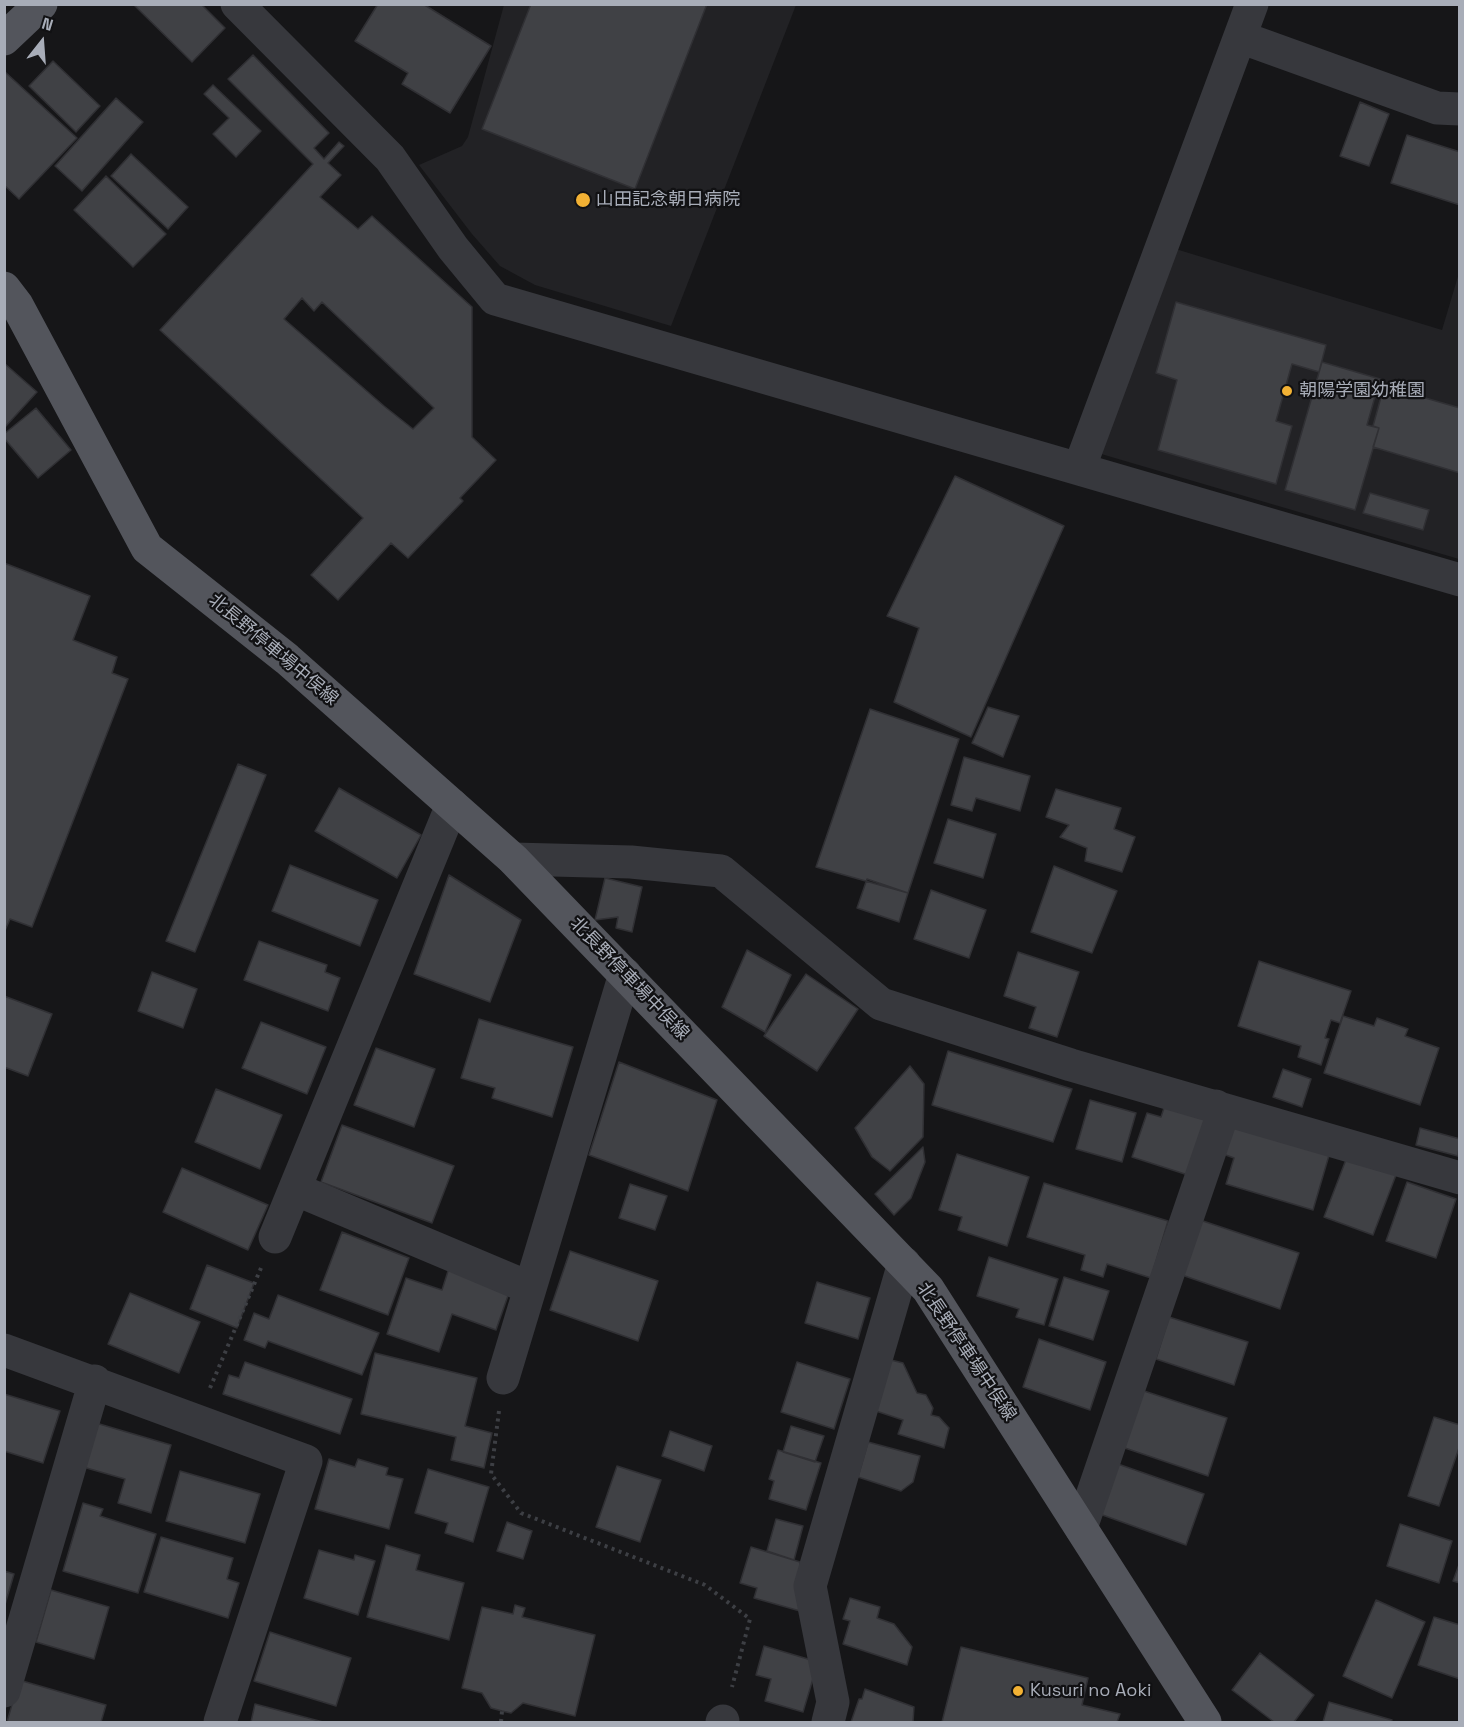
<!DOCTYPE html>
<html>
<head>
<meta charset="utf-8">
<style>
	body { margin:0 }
	#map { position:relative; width:1464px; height:1727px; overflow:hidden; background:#161618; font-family:"Space Grotesk",sans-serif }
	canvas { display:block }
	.frame { position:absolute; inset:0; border:6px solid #a8adb8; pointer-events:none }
	.north { position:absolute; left:12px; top:12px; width:60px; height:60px; -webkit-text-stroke:4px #111113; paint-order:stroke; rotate:17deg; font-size:16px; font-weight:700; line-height:24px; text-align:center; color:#a8adb8 }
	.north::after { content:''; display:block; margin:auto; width:21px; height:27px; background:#a8adb8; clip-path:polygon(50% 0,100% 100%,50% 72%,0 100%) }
</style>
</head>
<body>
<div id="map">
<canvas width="1464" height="1727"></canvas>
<div class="frame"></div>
<div class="north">N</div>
</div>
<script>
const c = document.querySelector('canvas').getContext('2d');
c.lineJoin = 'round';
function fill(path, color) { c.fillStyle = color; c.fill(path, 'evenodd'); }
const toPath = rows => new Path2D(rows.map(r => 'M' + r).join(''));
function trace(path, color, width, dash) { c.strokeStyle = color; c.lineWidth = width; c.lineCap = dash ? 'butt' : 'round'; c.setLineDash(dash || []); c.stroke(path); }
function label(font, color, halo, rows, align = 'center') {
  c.font = font + ' "Space Grotesk","Noto Sans JP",sans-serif'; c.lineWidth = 4.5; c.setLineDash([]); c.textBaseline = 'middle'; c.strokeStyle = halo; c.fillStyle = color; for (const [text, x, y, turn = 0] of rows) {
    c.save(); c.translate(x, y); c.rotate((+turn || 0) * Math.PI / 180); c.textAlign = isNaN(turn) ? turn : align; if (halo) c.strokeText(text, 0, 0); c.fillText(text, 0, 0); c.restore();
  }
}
const built = toPath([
	[504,5,796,5,671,326,535,285,500,266,472,234,419,165,462,146,468,137],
	[1169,247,1442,330,1459,273,1459,559,1091,451]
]);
const building = toPath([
	[133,4,201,4,225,28,192,62,133,4],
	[378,4,423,4,491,46,450,113,402,84,408,73,355,41,378,4],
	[531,4,707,4,635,189,482,129,531,4],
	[253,55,329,133,314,148,324,159,339,142,344,146,328,163,341,175,320,197,358,229,372,216,472,307,472,437,496,460,460,498,463,501,408,558,391,543,338,600,311,575,363,518,160,330,313,164,228,79,253,55],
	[302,298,314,311,322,302,434,408,413,429,384,406,284,319,302,298],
	[53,61,100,106,76,132,29,86,53,61],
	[4,71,77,138,19,199,4,185,4,71],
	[213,85,261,131,236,157,213,134,229,118,204,94,213,85],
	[116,98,143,122,82,191,55,166,116,98],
	[1360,102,1389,114,1369,166,1340,156,1360,102],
	[1407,135,1460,152,1460,205,1391,183,1407,135],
	[131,154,188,207,168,229,111,176,131,154],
	[106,176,166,234,133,267,74,210,106,176],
	[1176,302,1326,345,1319,372,1292,364,1276,421,1292,426,1276,484,1158,450,1177,380,1156,373,1176,302],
	[1322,362,1380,379,1367,425,1379,428,1355,510,1285,490,1322,362],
	[4,363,37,392,6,426,4,425,4,363],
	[1384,386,1460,408,1460,473,1373,447,1379,428,1373,426,1384,386],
	[36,408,71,450,38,478,4,438,4,434,36,408],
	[955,476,1064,526,971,737,894,702,919,628,887,616,955,476],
	[1370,493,1429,510,1423,530,1363,513,1370,493],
	[4,563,90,596,73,640,117,657,112,673,128,679,32,927,10,919,4,933,4,563],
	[988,707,1019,716,1003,757,972,743,988,707],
	[870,709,959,739,908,893,816,867,870,709],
	[964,757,1030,776,1020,811,976,798,972,811,951,805,964,757],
	[238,764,266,775,195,952,166,941,238,764],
	[339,788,421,835,397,878,315,831,339,788],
	[1056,789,1121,808,1114,829,1135,837,1122,872,1085,861,1087,848,1060,837,1069,825,1046,817,1056,789],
	[948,819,996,834,983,878,934,863,948,819],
	[290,865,378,900,360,946,272,911,290,865],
	[1054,866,1117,891,1092,953,1031,932,1054,866],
	[449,875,521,920,490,1002,414,974,449,875],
	[605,878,642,887,632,932,616,928,618,917,595,920,605,878],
	[867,879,908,893,899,922,857,908,867,879],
	[931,890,986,910,969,958,914,939,931,890],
	[259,941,327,965,325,972,340,978,328,1011,244,980,259,941],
	[747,950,791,975,765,1032,722,1007,747,950],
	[1018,952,1079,972,1057,1037,1029,1028,1036,1007,1004,996,1018,952],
	[1259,961,1351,991,1340,1023,1331,1020,1325,1038,1329,1039,1321,1065,1298,1057,1301,1046,1238,1026,1259,961],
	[152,972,197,989,183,1028,138,1011,152,972],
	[806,974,858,1009,817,1071,764,1036,806,974],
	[4,996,52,1014,28,1076,4,1067,4,996],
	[1343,1016,1374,1026,1377,1018,1408,1029,1405,1036,1439,1048,1420,1105,1324,1073,1343,1016],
	[479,1019,573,1047,552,1117,492,1098,495,1088,461,1078,479,1019],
	[261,1022,326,1047,307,1094,242,1068,261,1022],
	[376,1048,435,1069,414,1127,354,1105,376,1048],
	[948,1051,1072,1089,1053,1142,932,1105,948,1051],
	[619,1062,717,1100,688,1191,589,1155,619,1062],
	[910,1066,924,1084,923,1137,890,1171,872,1157,855,1128,910,1066],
	[1283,1069,1311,1079,1302,1107,1273,1097,1283,1069],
	[216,1089,282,1115,260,1169,195,1142,216,1089],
	[1090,1100,1136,1113,1122,1162,1076,1149,1090,1100],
	[1166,1102,1211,1116,1191,1176,1132,1157,1147,1113,1161,1117,1166,1102],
	[1233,1123,1330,1152,1313,1210,1226,1184,1234,1158,1223,1154,1233,1123],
	[342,1125,454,1166,432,1223,321,1182,342,1125],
	[1420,1128,1460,1139,1458,1156,1416,1145,1420,1128],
	[923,1147,925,1162,911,1198,894,1215,875,1194,923,1147],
	[957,1154,1029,1177,1007,1246,958,1230,962,1217,939,1210,957,1154],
	[1347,1157,1396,1175,1373,1235,1324,1217,1347,1157],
	[182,1168,268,1205,248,1250,163,1212,182,1168],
	[1407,1182,1456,1199,1436,1258,1386,1241,1407,1182],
	[1044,1183,1168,1221,1151,1278,1107,1264,1103,1277,1081,1270,1085,1255,1027,1237,1044,1183],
	[630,1184,667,1196,655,1230,619,1218,630,1184],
	[1197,1219,1299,1253,1280,1309,1179,1274,1197,1219],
	[342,1232,409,1258,388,1315,320,1290,342,1232],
	[570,1251,658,1281,638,1341,550,1310,570,1251],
	[989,1257,1058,1279,1044,1325,1016,1317,1019,1309,977,1296,989,1257],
	[207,1265,254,1283,237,1328,190,1309,207,1265],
	[449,1268,510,1290,496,1330,452,1314,439,1352,387,1334,406,1278,442,1290,449,1268],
	[1064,1277,1109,1291,1093,1340,1049,1326,1064,1277],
	[817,1282,870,1298,858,1339,805,1323,817,1282],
	[130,1293,200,1322,179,1373,108,1344,130,1293],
	[278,1295,379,1333,362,1375,268,1341,265,1348,244,1340,254,1313,269,1319,278,1295],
	[1169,1317,1248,1342,1234,1385,1156,1359,1169,1317],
	[1039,1339,1106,1362,1090,1410,1023,1387,1039,1339],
	[375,1353,477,1378,465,1426,492,1433,484,1468,451,1460,456,1437,361,1414,375,1353],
	[891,1360,903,1363,917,1393,926,1395,933,1408,931,1415,939,1417,949,1428,944,1448,898,1434,903,1420,876,1411,891,1360],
	[245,1362,352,1399,340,1434,223,1394,229,1375,239,1378,245,1362],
	[797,1362,850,1379,834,1429,781,1412,797,1362],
	[1141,1390,1227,1418,1208,1476,1122,1447,1141,1390],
	[4,1394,60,1411,43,1463,4,1451,4,1394],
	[1434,1417,1460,1425,1460,1445,1439,1506,1408,1496,1434,1417],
	[96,1423,171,1445,151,1513,118,1503,125,1479,83,1467,96,1423],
	[791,1426,824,1436,815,1462,783,1452,791,1426],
	[670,1431,712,1446,704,1471,662,1456,670,1431],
	[868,1442,920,1456,913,1482,901,1491,858,1477,868,1442],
	[778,1450,821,1463,806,1510,769,1499,774,1481,769,1479,778,1450],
	[329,1459,355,1467,358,1459,388,1468,386,1475,403,1479,389,1529,315,1509,329,1459],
	[1115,1463,1204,1494,1186,1545,1097,1513,1115,1463],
	[617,1466,661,1480,640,1542,596,1527,617,1466],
	[428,1469,489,1487,473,1542,445,1533,448,1523,415,1513,428,1469],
	[180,1471,260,1494,245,1543,166,1521,180,1471],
	[83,1503,103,1509,100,1516,156,1534,138,1593,63,1571,83,1503],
	[776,1519,803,1526,794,1560,767,1551,776,1519],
	[507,1522,532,1531,523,1559,497,1551,507,1522],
	[1400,1524,1452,1541,1439,1583,1387,1566,1400,1524],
	[161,1537,233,1558,227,1579,239,1583,228,1618,144,1592,161,1537],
	[386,1545,420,1555,416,1570,464,1583,449,1640,367,1617,386,1545],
	[751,1547,800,1562,800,1611,754,1598,757,1588,740,1583,751,1547],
	[319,1550,354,1560,355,1555,375,1561,358,1615,304,1598,319,1550],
	[1460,1562,1460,1583,1453,1581,1460,1562],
	[4,1571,14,1574,4,1608,4,1571],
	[51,1590,109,1607,94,1659,36,1642,51,1590],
	[850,1598,880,1607,877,1618,894,1624,912,1647,907,1665,843,1644,850,1621,843,1619,850,1598],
	[1376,1600,1425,1622,1392,1698,1343,1676,1376,1600],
	[515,1605,525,1608,522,1617,595,1635,575,1716,523,1703,511,1713,502,1711,491,1708,482,1693,462,1688,482,1607,513,1614,515,1605],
	[1434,1617,1460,1625,1460,1679,1418,1665,1434,1617],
	[270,1632,351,1658,336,1706,254,1681,270,1632],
	[764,1646,818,1662,803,1712,765,1701,771,1679,756,1675,764,1646],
	[961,1647,1088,1678,1082,1705,1120,1714,1117,1722,942,1722,961,1647],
	[1260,1653,1314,1695,1294,1722,1274,1722,1232,1690,1260,1653],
	[19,1680,106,1705,101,1722,7,1722,19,1680],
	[865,1689,914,1707,913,1722,851,1722,859,1699,862,1699,865,1689],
	[1329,1702,1392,1720,1391,1722,1323,1722,1329,1702],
	[255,1704,323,1722,251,1722,255,1704]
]);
const path = toPath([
	[210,1388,261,1268],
	[499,1411,491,1474,521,1513,705,1585,750,1619,732,1687],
	[501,1722,502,1711]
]);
const minor = toPath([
	[237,4,390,158,453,248,495,299,1460,580],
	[1240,37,1437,108,1460,109],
	[1079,469,1252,4],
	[513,859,631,862,721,871,881,1004,1071,1065,1460,1178],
	[295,1189,530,1288],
	[275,1237,452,805],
	[4,1350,306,1461,220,1722],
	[503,1378,625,974],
	[1081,1528,1221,1119,1216,1106],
	[4,1691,95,1381],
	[722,1722,723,1721],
	[828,1722,833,1702,810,1586,904,1263]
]);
const major = toPath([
	[4,39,41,4],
	[4,288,17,305,147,548,287,659,513,859,928,1289,1205,1722]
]);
const markers = [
	[583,200,8,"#f2b134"],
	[1287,391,6,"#f2b134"],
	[1018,1691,6,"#f2b134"]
];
const poiNames = [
	["山田記念朝日病院",596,200],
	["朝陽学園幼稚園",1299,391],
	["Kusuri no Aoki",1030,1691]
];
const streetNames = [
	["北長野停車場中俣線",273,650,40],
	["北長野停車場中俣線",629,979,46],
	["北長野停車場中俣線",966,1352,56]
];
fill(built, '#222225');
fill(building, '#404145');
trace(building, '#303034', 1.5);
trace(path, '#3d3f44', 4, [3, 4.5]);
trace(minor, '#37383d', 33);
trace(major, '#53555c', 33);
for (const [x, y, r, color] of markers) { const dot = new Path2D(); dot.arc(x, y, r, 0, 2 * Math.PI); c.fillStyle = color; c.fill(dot); trace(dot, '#111113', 2); }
label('18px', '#a8adb8', '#111113', poiNames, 'left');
label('18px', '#a8adb8', '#111113', streetNames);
</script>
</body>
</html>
